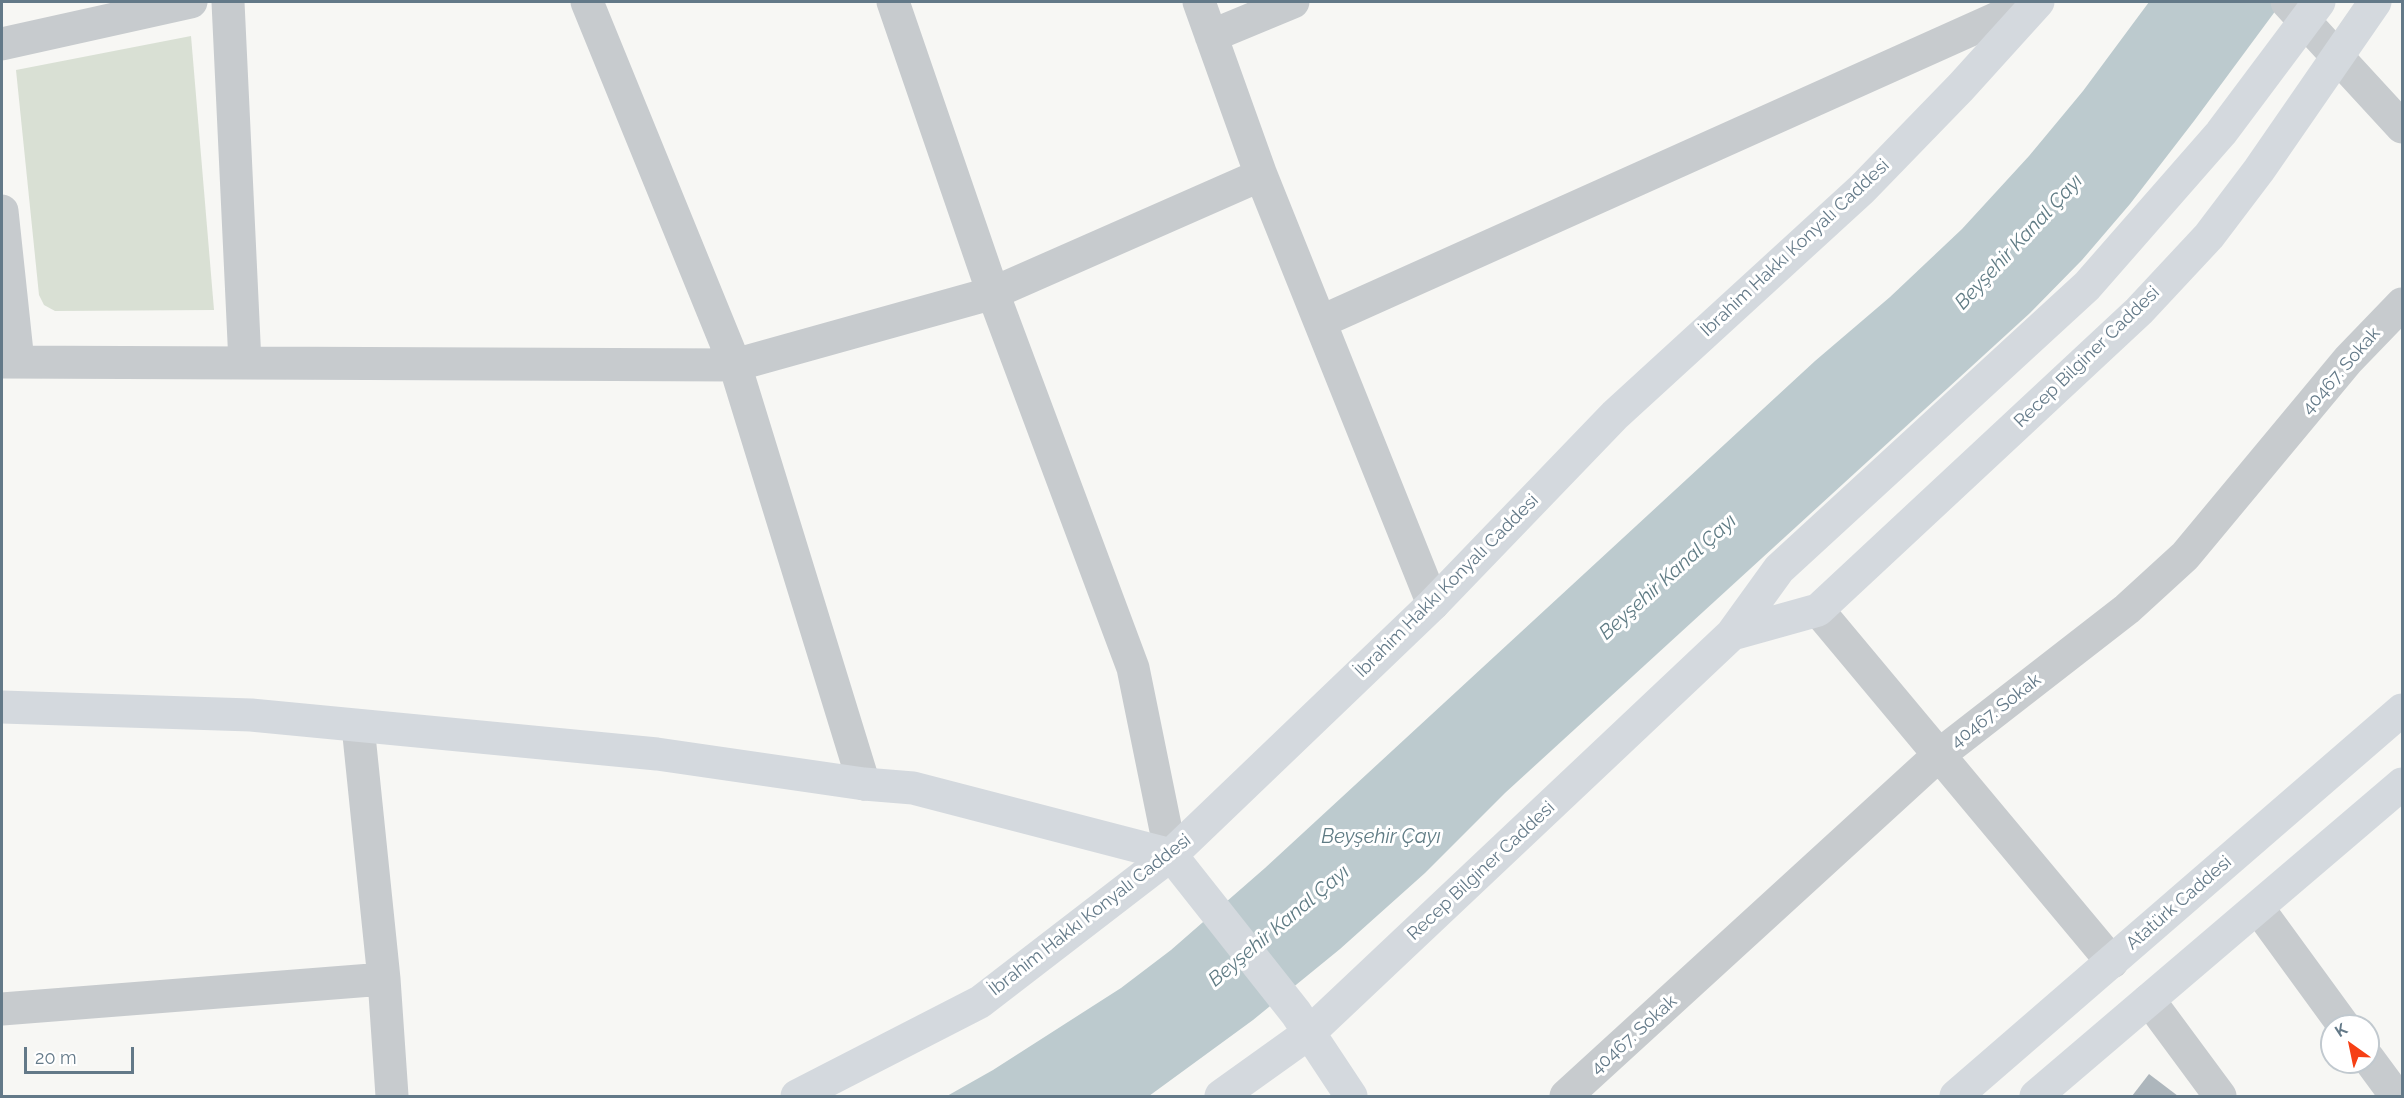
<!DOCTYPE html>
<html>
<head>
<meta charset="utf-8">
<style>
	body { margin:0 }
	#map { position:relative; width:2404px; height:1098px; overflow:hidden; background:#f7f7f4; font-family:Raleway,sans-serif }
	canvas { display:block }
	.frame { position:absolute; inset:0; border:3px solid #637988; pointer-events:none }
	.north { position:absolute; left:2320px; top:1014px; width:60px; height:60px; box-sizing:border-box; background:#fff; border:2px solid #c1c9cf; border-radius:50%; rotate:327deg; font-size:16px; font-weight:700; line-height:24px; text-align:center; color:#637988 }
	.north::after { content:''; display:block; margin:auto; width:21px; height:27px; background:#f64015; clip-path:polygon(50% 0,100% 100%,50% 72%,0 100%) }
	.scale { position:absolute; left:24px; top:1047px; width:110px; height:27px; box-sizing:border-box; border:3px solid #637988; border-top:0; padding-left:8px; font-size:18px; line-height:21px; white-space:nowrap; color:#637988; -webkit-text-stroke:4px #fff; paint-order:stroke }
</style>
</head>
<body>
<div id="map">
<canvas width="2404" height="1098"></canvas>
<div class="frame"></div>
<div class="north">K</div>
<div class="scale">20 m</div>
</div>
<script>
const c = document.querySelector('canvas').getContext('2d');
c.lineJoin = 'round';
function fill(path, color) { c.fillStyle = color; c.fill(path, 'evenodd'); }
const toPath = rows => new Path2D(rows.map(r => 'M' + r).join(''));
function trace(path, color, width, dash) { c.strokeStyle = color; c.lineWidth = width; c.lineCap = dash ? 'butt' : 'round'; c.setLineDash(dash || []); c.stroke(path); }
function label(font, color, halo, rows, align = 'center') {
  c.font = font + ' Raleway,sans-serif'; c.lineWidth = 6; c.setLineDash([]); c.textBaseline = 'middle'; c.strokeStyle = halo; c.fillStyle = color; for (const [text, x, y, turn = 0] of rows) {
    c.save(); c.translate(x, y); c.rotate((+turn || 0) * Math.PI / 180); c.textAlign = isNaN(turn) ? turn : align; if (halo) c.strokeText(text, 0, 0); c.fillText(text, 0, 0); c.restore();
  }
}
const green = toPath([
	[191,36,214,310,55,311,44,305,39,295,16,70]
]);
const water = toPath([
	[2149,2,2282,2,2194,121,2130,204,2082,260,2030,313,1505,793,1425,873,1340,949,1253,1020,1149,1096,947,1096,993,1070,1121,988,1171,950,1265,868,1815,361,1890,297,1962,229,2029,156,2083,91]
]);
const building = toPath([
	[2149,1074,2178,1096,2132,1096]
]);
const street = toPath([
	[228,2,245,363],
	[587,2,735,365,864,784],
	[893,2,993,293,1133,668,1171,855],
	[1199,2,1261,175,1433,604],
	[2287,2,2402,127],
	[1211,36,1293,2],
	[2,44,191,2],
	[2,211,18,362],
	[1320,322,2033,2],
	[2,362,735,365,993,293,1261,175],
	[1818,610,2112,962],
	[358,726,384,979,392,1096],
	[2258,908,2344,1026],
	[2149,1000,2220,1096],
	[2,1009,384,979],
	[2368,1058,2396,1096],
	[1566,1096,1939,755,2127,609,2185,556,2348,360,2402,304]
]);
const secondary = toPath([
	[2319,2,2221,133,2087,286,1779,569,1732,634,1818,610,2139,311,2209,236,2259,170,2375,2],
	[2,707,251,715,657,754,864,784,913,788,1171,855,1296,1013,1351,1096],
	[797,1096,980,1002,1171,855,1433,604,1615,415,1862,189,1961,87,2038,2],
	[1221,1096,1309,1033,1732,634],
	[1956,1096,2402,710],
	[2036,1096,2402,784]
]);
const streetNames = [
	["İbrahim Hakkı Konyalı Caddesi",1795,248,-43],
	["Recep Bilginer Caddesi",2087,357,-44],
	["40467. Sokak",2341,371,-49],
	["İbrahim Hakkı Konyalı Caddesi",1447,586,-45],
	["40467. Sokak",1996,711,-38],
	["Recep Bilginer Caddesi",1481,871,-43],
	["Atatürk Caddesi",2179,903,-41],
	["İbrahim Hakkı Konyalı Caddesi",1090,915,-38],
	["40467. Sokak",1634,1035,-42]
];
const waterNames = [
	["Beyşehir Kanal Çayı",2019,242,-47],
	["Beyşehir Kanal Çayı",1668,577,-42],
	["Beyşehir Çayı",1381,837],
	["Beyşehir Kanal Çayı",1279,926,-40]
];
fill(green, '#d9e0d4');
fill(water, '#bccace');
fill(building, '#adb6bc');
trace(street, '#c7cbce', 33);
trace(secondary, '#d4d9de', 33);
label('18px', '#637988', '#fff', streetNames);
label('italic 20px', '#5f7b84', '#fff', waterNames);
</script>
</body>
</html>
